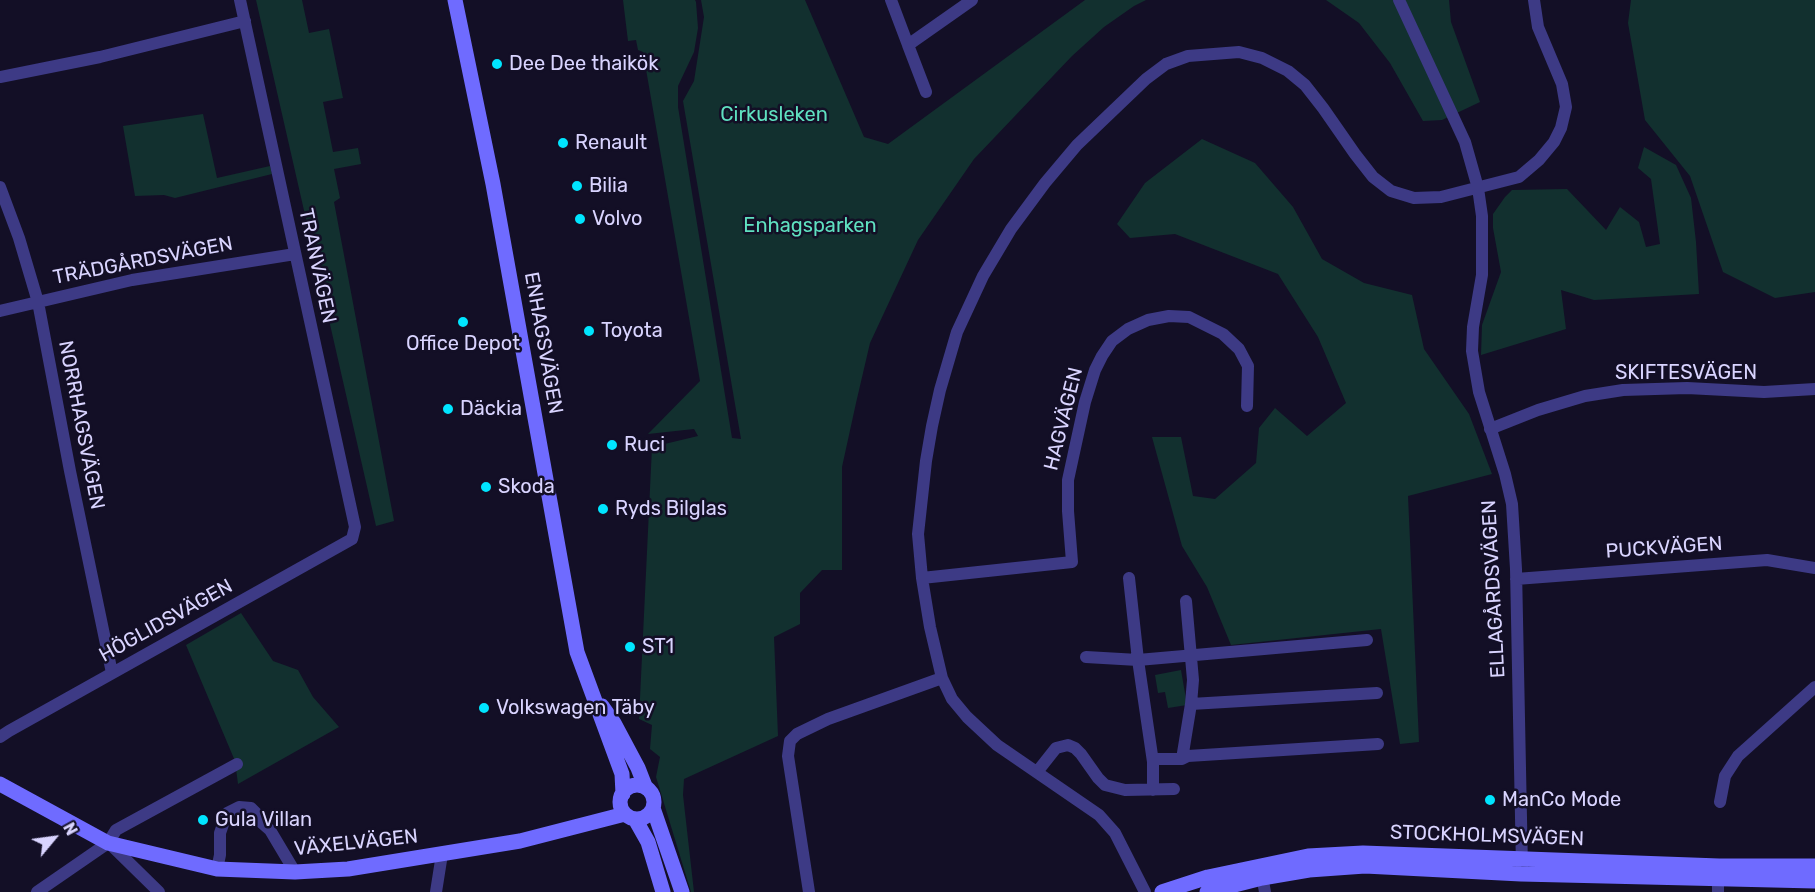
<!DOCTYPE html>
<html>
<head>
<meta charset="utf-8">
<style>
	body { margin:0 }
	#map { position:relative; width:1815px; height:892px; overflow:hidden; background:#130f26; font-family:Rubik,sans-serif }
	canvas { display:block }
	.north { position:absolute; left:24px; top:808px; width:60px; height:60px; -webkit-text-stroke:4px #130f26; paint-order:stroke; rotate:61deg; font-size:16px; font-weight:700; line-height:24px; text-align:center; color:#d9d4ff }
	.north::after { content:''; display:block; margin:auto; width:21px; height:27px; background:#d9d4ff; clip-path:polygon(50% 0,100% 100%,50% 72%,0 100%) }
</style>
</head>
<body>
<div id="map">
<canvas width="1815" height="892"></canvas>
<div class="north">N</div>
</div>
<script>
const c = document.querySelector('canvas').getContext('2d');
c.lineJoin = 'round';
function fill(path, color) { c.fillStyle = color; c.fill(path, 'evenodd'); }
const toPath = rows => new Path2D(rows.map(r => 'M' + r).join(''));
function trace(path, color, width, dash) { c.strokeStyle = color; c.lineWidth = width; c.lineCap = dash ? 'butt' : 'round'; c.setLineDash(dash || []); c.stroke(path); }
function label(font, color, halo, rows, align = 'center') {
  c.font = font + ' Rubik,sans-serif'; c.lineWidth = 5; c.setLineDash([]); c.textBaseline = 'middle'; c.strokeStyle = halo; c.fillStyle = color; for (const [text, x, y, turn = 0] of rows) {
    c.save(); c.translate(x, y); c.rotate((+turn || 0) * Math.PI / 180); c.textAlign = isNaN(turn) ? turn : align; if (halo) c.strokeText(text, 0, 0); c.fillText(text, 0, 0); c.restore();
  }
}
const green = toPath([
	[256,0,302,0,309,33,329,29,343,98,323,102,333,152,358,148,361,164,334,169,340,198,334,202,394,521,376,526],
	[623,0,695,0,696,2,698,28,694,52,678,86,678,107,732,438,741,439,683,101,694,81,704,17,701,0,805,0,864,137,888,144,1085,0,1146,0,1134,6,1104,27,1072,56,974,159,918,240,870,343,856,403,842,467,842,570,822,570,800,593,800,624,774,637,778,736,684,779,683,795,694,892,691,892,656,777,660,757,650,749,652,725,639,719,652,447,698,436,694,429,648,434,700,381,643,52,638,50,636,40,628,41],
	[1326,0,1449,0,1451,22,1480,102,1442,120,1423,121,1390,63,1359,23],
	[1631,0,1815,0,1815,292,1775,298,1723,272,1690,176,1645,120,1628,23],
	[203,114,217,178,270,166,272,174,175,198,164,195,135,196,123,126],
	[1202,139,1255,163,1293,207,1322,259,1364,283,1412,295,1424,349,1469,414,1492,474,1408,496,1419,742,1400,744,1381,629,1231,645,1207,587,1182,546,1152,437,1181,437,1193,496,1215,499,1256,463,1259,428,1275,408,1307,436,1346,403,1318,337,1278,274,1175,234,1130,238,1117,224,1145,183],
	[1644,147,1676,165,1691,198,1696,242,1699,294,1594,300,1561,290,1566,329,1481,355,1482,325,1501,272,1493,228,1493,214,1505,197,1512,190,1567,189,1606,230,1620,207,1639,222,1646,247,1660,244,1651,179,1638,168],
	[241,613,273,661,298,670,313,697,339,727,238,784,235,761,186,645],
	[1181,670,1187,705,1168,708,1165,692,1158,693,1155,675]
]);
const street = toPath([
	[891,0,908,45,972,0],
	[1399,0,1465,142,1478,188,1482,216,1482,275,1473,327,1472,351,1479,392,1505,474,1512,504,1516,569,1522,867],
	[908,45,926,92],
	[0,77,100,57,245,21],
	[0,187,19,238,38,302,70,471,112,673],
	[0,311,132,280,295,254],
	[1490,429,1538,410,1585,396,1623,390,1687,388,1764,392,1815,389],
	[922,578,1072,562,1068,511,1068,480,1085,402,1095,370,1102,356,1112,341,1128,329,1148,320,1169,316,1189,317,1223,334,1239,349,1248,366,1247,406],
	[1129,578,1138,660,1153,762,1156,759,1182,759],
	[1516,579,1767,560,1815,568],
	[1186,601,1193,680,1191,704,1182,759,1188,756,1378,744],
	[1086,657,1138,660,1367,640],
	[1191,704,1377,693],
	[0,737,9,731,352,539,355,527,240,0],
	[1037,772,1056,748,1068,745,1075,748,1081,754,1098,778,1105,785,1125,790,1174,789],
	[1153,790,1153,762],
	[1720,802,1725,776,1738,756,1815,687],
	[109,843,159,892],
	[217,869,220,855,220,833,227,813,239,807,251,808,258,815,262,823,270,830,295,872],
	[1261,870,1265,892],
	[37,892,108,843,116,830,237,764],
	[436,892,442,854],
	[809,892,788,756,790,741,797,734,828,719,942,678],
	[1145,892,1115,833,1099,815,997,745,967,717,952,699,942,678,930,627,922,578,918,534,926,461,932,426,940,390,957,332,983,276,1011,229,1045,183,1077,145,1146,79,1166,64,1188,56,1239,52,1262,58,1288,71,1305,85,1323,108,1355,154,1373,177,1391,191,1414,198,1441,197,1519,177,1539,160,1554,142,1561,128,1566,107,1562,84,1538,27,1534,0],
	[1718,892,1718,870]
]);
const secondary = toPath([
	[455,0,493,184,577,652,622,774,623,794],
	[602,706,614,723,638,768,645,786],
	[0,784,108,843,217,869,295,872,348,869,520,841,625,814],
	'620 802a17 17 0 1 1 34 0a17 17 0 1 1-34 0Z',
	[653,808,682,892],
	[635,819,648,842,663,892],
	[1162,892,1208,877,1308,856,1363,853,1719,866,1815,866],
	[1207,892,1262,878,1309,870,1365,866,1521,874,1815,881]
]);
const markers = [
	[497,64,6,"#00e5ff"],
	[563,143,6,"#00e5ff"],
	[577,186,6,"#00e5ff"],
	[580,219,6,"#00e5ff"],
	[463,322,6,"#00e5ff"],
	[589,331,6,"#00e5ff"],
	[448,409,6,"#00e5ff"],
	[612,445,6,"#00e5ff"],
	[486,487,6,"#00e5ff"],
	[603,509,6,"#00e5ff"],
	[630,647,6,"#00e5ff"],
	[484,708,6,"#00e5ff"],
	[1490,800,6,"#00e5ff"],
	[203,820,6,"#00e5ff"]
];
const poiNames = [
	["Dee Dee thaikök",509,64],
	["Renault",575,143],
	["Bilia",589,186],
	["Volvo",592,219],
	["Toyota",601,331],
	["Office Depot",463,344,"center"],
	["Däckia",460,409],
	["Ruci",624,445],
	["Skoda",498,487],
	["Ryds Bilglas",615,509],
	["ST1",642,647],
	["Volkswagen Täby",496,708],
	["ManCo Mode",1502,800],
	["Gula Villan",215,820]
];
const parkNames = [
	["Cirkusleken",774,115],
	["Enhagsparken",810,226]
];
const streetNames = [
	["TRÄDGÅRDSVÄGEN",143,261,-11],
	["TRANVÄGEN",317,266,78],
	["ENHAGSVÄGEN",543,343,80],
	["SKIFTESVÄGEN",1686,373],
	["HAGVÄGEN",1064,419,-76],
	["NORRHAGSVÄGEN",81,425,79],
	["PUCKVÄGEN",1664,548,-4],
	["ELLAGÅRDSVÄGEN",1494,589,-93],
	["HÖGLIDSVÄGEN",166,621,-29],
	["STOCKHOLMSVÄGEN",1487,836,2],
	["VÄXELVÄGEN",356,843,-6]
];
fill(green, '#12302f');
trace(street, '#3d3a85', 12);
trace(secondary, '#6f6bff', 15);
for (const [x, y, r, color] of markers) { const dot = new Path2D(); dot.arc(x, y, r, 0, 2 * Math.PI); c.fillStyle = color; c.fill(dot); trace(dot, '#130f26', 2); }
label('20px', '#d9d4ff', '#130f26', poiNames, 'left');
label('20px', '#5fe0c0', '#130f26', parkNames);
label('20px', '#d9d4ff', '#130f26', streetNames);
</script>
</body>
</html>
